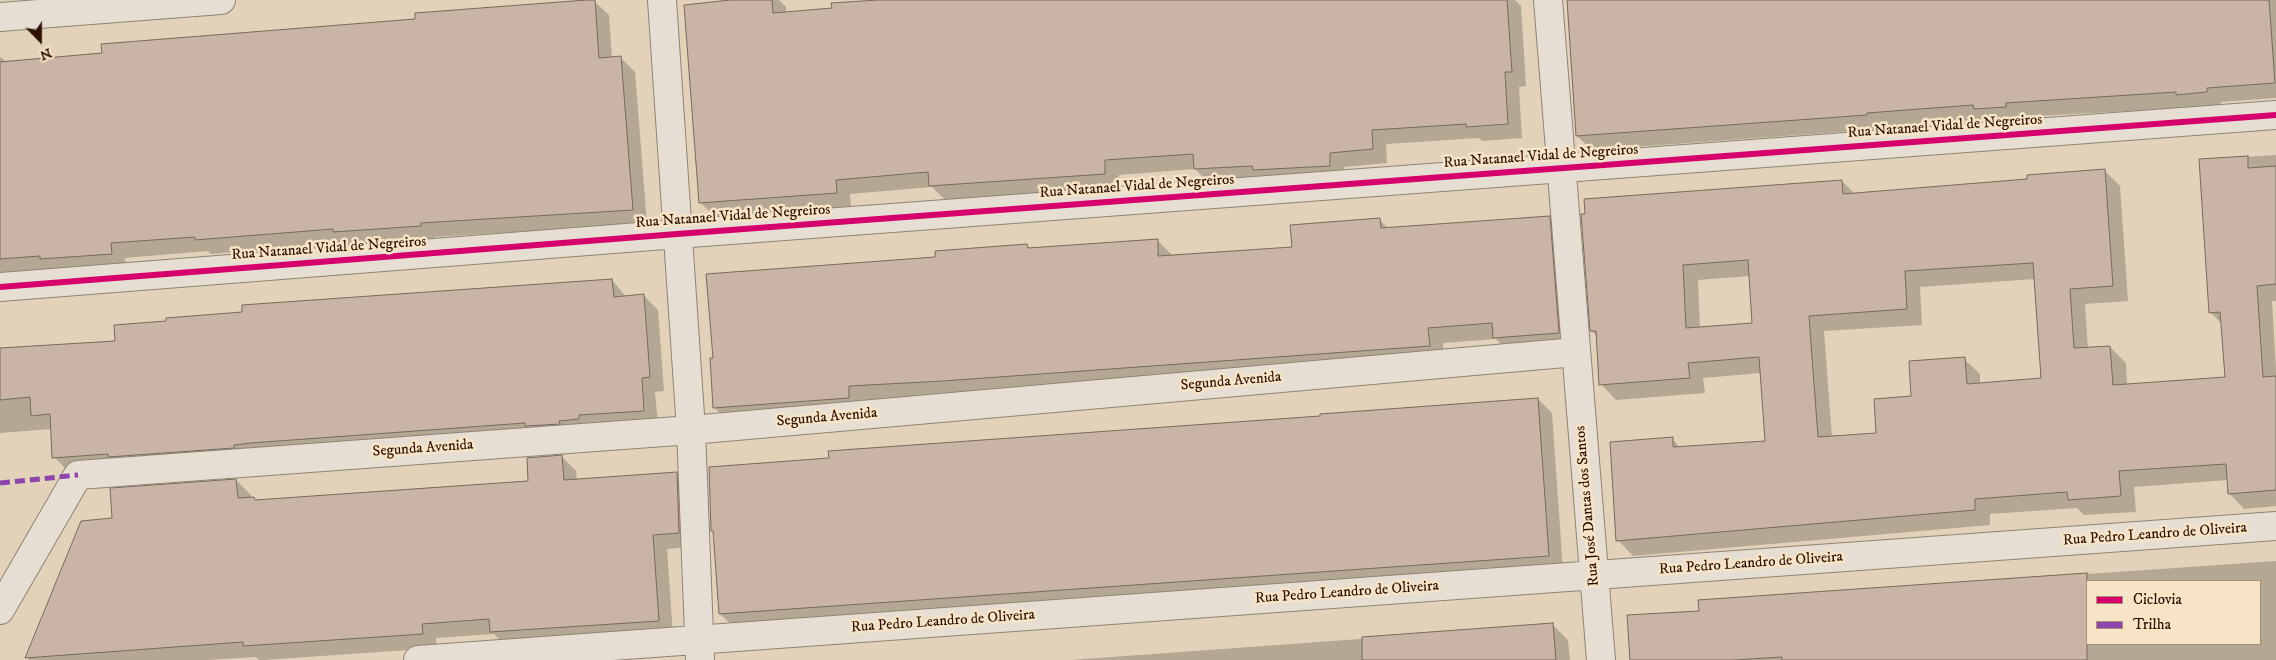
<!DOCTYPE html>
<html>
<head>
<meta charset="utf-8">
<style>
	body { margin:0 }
	#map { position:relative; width:2276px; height:660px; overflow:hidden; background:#e2d2b9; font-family:"IM FELL DW Pica",serif }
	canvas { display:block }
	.legend { position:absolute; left:2086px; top:580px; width:175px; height:65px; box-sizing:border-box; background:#f7e4c6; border:1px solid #a68f77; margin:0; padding:6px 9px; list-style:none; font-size:15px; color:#2c0f01 }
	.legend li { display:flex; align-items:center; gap:10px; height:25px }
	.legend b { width:25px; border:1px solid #a68f77 }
	.north { position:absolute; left:15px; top:15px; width:50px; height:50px; -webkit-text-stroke:4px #f7e4c6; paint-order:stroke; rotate:158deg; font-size:14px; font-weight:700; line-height:20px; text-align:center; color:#2c0f01 }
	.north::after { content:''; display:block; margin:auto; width:18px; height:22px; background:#2c0f01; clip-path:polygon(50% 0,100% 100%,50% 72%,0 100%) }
</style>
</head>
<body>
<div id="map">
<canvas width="2276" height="660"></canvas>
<ul class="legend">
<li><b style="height:6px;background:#d6006c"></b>Ciclovia</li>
<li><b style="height:6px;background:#8e44ad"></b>Trilha</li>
</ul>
<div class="north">N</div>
</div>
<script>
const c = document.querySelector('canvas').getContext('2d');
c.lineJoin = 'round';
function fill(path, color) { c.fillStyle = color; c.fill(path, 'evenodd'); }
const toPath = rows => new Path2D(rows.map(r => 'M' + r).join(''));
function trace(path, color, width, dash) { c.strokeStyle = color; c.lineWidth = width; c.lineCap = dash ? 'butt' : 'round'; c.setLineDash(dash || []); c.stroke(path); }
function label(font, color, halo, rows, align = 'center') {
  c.font = font + ' "IM FELL DW Pica",serif'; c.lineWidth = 5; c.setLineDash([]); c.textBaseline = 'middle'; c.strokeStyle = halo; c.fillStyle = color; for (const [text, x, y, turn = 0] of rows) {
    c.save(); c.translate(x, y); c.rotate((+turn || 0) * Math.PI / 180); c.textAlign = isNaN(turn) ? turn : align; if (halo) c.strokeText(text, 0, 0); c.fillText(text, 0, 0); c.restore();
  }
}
const shadow = toPath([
	[731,0,779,0,786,7,786,13,833,9,895,0,1515,0,1521,6,1526,86,1519,87,1522,138,1482,141,1479,138,1386,144,1387,163,1344,167,1344,180,1209,183,1195,169,1119,175,1119,188,945,200,932,187,850,194,851,207,715,217,700,202],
	[1568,0,2276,0,2276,98,2221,102,2221,106,2019,117,2020,121,1989,123,1986,119,1881,127,1881,129,1592,150,1577,136],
	[594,1,609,15,612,58,621,58,635,72,647,224,434,237,435,240,349,246,346,243,211,254,208,251,125,258,126,268,0,274,0,57,7,62,103,54],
	[2276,155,2276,301,2272,301,2276,368,2276,506,2244,509,2229,493,2228,480,2134,487,2136,512,2084,515,2077,508,1990,514,1990,525,1633,556,1618,540,1672,439,1681,448,1766,442,1761,373,1703,378,1705,393,1616,400,1601,384,1597,336,1591,331,1582,215,1842,181,1855,194,2028,180,2105,171,2120,186,2128,301,2085,304,2088,349,2110,347,2126,363,2127,385,2226,378,2222,324,2211,313,2200,160],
	[1750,276,1754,325,1700,329,1698,280],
	[2035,279,2042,379,1980,384,1980,374,1964,359,1912,397,1878,434,1832,438,1824,331,1922,325,1920,287],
	[1549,217,1564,232,1573,348,1509,352,1496,339,1443,343,1444,360,959,395,863,400,863,413,729,423,715,408,711,360,937,258,1027,245,1031,249,1157,240,1172,255,1293,248,1380,220,1389,229],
	[612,280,626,297,644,296,658,310,664,391,655,392,658,424,68,471,54,457,52,429,0,433,0,350,116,342],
	[1538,399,1552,413,1563,570,735,628,720,614,714,533,712,530,1321,417],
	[561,456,576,471,577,481,677,473,691,488,693,547,667,549,673,635,506,646,494,634,436,638,437,648,264,660,259,660,256,657,208,660,29,660,27,657,113,519,236,480,251,495,251,498,256,501,529,483],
	[2276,561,2276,660,2007,660,2001,580],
	[2087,581,2260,581,2260,644,2087,644],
	[1958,599,1962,660,1631,660],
	[1553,625,1568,640,1570,660,1070,660]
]);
const building = toPath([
	[586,0,595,0,599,58,621,56,633,210,421,223,421,226,333,232,333,229,195,240,195,237,111,243,112,254,40,259,40,256,0,259,0,62,102,53,101,44,415,19,415,13,586,0],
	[730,0,772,0,773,13,832,8,831,3,878,0,1507,0,1512,72,1505,72,1508,124,1466,127,1466,124,1372,130,1373,149,1330,153,1330,166,1253,170,1252,166,1194,169,1193,154,1105,160,1105,174,929,186,928,172,836,180,837,193,699,203,684,5,730,0],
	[1567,0,2269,0,2275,83,2207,88,2207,92,2176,95,2176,92,2006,103,2006,107,1974,109,1973,105,1867,113,1867,115,1576,136,1567,0],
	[2248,156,2248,168,2276,166,2276,284,2257,286,2263,377,2276,376,2276,490,2228,494,2226,464,2119,471,2121,496,2068,500,2067,492,1975,499,1975,510,1616,541,1610,442,1673,437,1673,447,1765,441,1759,357,1688,363,1690,378,1599,385,1596,331,1590,331,1581,214,1585,214,1584,199,1842,180,1843,194,2027,179,2027,175,2105,169,2113,286,2070,289,2074,348,2110,346,2113,385,2225,377,2220,312,2209,313,2199,159,2248,156],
	[1748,260,1752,323,1686,328,1683,265,1748,260],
	[2033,263,2041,378,1967,384,1965,357,1909,361,1911,396,1874,399,1876,433,1818,437,1809,316,1907,309,1905,271,2033,263],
	[1550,216,1559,333,1493,338,1492,323,1428,328,1430,346,943,381,849,386,849,398,713,408,710,358,713,358,706,274,935,257,935,251,1027,244,1028,248,1158,239,1158,256,1292,247,1290,225,1380,218,1381,228,1550,216],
	[612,279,614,297,644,294,650,377,642,378,644,411,579,415,579,419,559,421,560,424,525,426,525,423,251,443,234,445,234,448,108,457,108,454,52,458,50,414,31,416,30,397,0,400,0,348,115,341,114,325,166,321,166,318,242,312,242,305,612,279],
	[1538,398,1549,556,719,614,713,531,711,531,709,467,829,458,828,451,1320,416,1320,414,1538,398],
	[562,455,564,480,677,472,679,533,653,535,659,621,490,632,489,619,422,624,423,634,243,646,243,642,25,658,81,521,112,518,110,488,236,479,238,498,254,497,255,500,528,481,527,458,562,455],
	[2087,573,2087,660,1782,660,1782,657,1734,660,1630,660,1627,615,1699,611,1698,600,2087,573],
	[1553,623,1556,660,1362,660,1362,637,1553,623]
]);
const minor = toPath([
	[662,0,691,430,700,660],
	[1548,0,1601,660],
	[0,17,221,0],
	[0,287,677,234,2276,115],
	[0,610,78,475,691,430,1576,352],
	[418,660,2276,526]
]);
const quiet = toPath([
	[0,483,78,475]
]);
const cycleway = toPath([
	[0,287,677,234,2276,115]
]);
const streetNames = [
	["Rua Natanael Vidal de Negreiros",1945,127,-4],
	["Rua Natanael Vidal de Negreiros",1541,157,-4],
	["Rua Natanael Vidal de Negreiros",1137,187,-4],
	["Rua Natanael Vidal de Negreiros",733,217,-4],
	["Rua Natanael Vidal de Negreiros",329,249,-4],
	["Segunda Avenida",1231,382,-5],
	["Segunda Avenida",827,418,-5],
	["Segunda Avenida",423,449,-4],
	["Rua José Dantas dos Santos",1588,506,-95],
	["Rua Pedro Leandro de Oliveira",2155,535,-4],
	["Rua Pedro Leandro de Oliveira",1751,564,-4],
	["Rua Pedro Leandro de Oliveira",1347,593,-4],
	["Rua Pedro Leandro de Oliveira",943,622,-4]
];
fill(shadow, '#0003');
fill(building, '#cab4a5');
trace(building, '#766a5c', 1);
trace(minor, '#908374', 30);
trace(minor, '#e6ded2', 28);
trace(quiet, '#8e44ad', 5, [10, 5]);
trace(cycleway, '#d6006c', 6);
label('15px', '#2c0f01', '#f7e4c6', streetNames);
</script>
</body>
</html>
